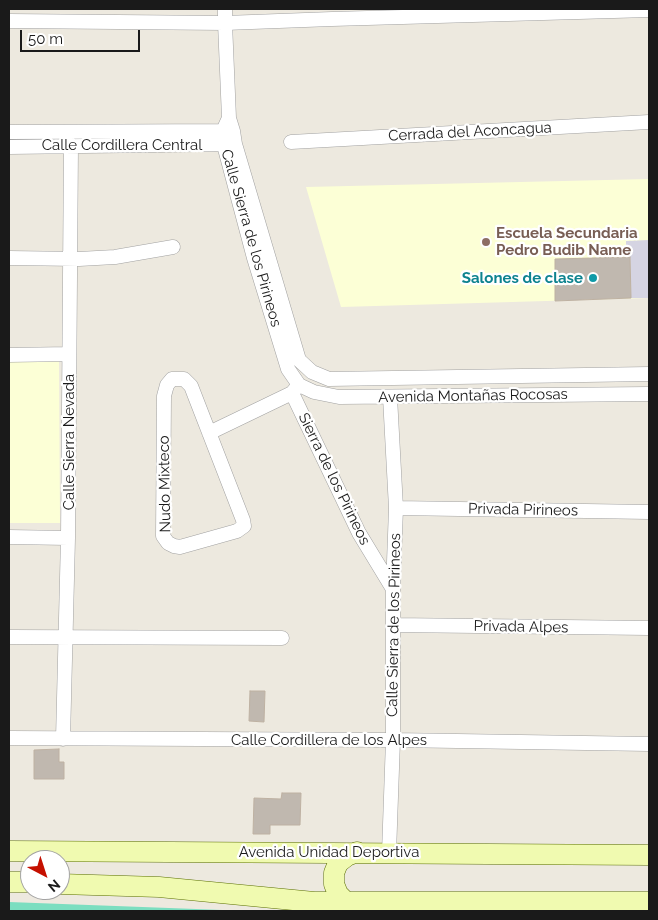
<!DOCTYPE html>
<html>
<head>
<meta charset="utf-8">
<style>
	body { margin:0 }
	#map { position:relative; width:658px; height:920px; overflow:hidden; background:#ede9df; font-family:Raleway,sans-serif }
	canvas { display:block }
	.frame { position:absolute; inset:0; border:10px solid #1a1a1a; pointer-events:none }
	.north { position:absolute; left:20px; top:850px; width:50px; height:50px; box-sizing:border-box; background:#fff; border:1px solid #a3a3a3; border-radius:50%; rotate:140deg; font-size:14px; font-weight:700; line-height:20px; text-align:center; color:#1a1a1a }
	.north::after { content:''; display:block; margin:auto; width:18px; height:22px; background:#c51000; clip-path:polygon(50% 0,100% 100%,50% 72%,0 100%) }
	.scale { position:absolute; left:20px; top:30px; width:120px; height:22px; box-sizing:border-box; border:2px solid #1a1a1a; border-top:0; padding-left:6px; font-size:15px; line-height:18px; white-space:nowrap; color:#1a1a1a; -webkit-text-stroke:4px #fff; paint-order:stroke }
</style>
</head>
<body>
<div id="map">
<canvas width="658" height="920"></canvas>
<div class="frame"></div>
<div class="north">N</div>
<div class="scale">50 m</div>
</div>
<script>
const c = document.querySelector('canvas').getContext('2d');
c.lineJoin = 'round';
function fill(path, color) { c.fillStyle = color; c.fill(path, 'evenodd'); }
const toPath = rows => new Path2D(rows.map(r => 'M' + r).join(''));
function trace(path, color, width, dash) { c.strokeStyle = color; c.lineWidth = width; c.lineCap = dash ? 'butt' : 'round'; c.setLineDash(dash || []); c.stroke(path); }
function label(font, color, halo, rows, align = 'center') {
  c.font = font + ' Raleway,sans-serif'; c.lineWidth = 4.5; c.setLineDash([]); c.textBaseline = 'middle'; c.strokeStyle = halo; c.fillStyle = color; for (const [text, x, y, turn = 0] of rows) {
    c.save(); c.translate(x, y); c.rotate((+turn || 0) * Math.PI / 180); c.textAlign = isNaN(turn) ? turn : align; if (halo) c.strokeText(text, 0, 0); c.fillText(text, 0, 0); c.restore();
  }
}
const education = toPath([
	[649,179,649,298,341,307,306,187],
	[9,360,59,360,60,523,9,523]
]);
const pitch = toPath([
	[9,902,249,911,9,911]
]);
const plaza = toPath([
	[649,240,649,298,631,298,630,257,626,257,626,241]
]);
const building = toPath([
	[630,257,631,298,555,301,555,259,630,257],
	[250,691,265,691,264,722,249,721,250,691],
	[59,749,59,762,64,762,64,779,34,779,34,750,59,749],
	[282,793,301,793,300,825,270,825,270,834,253,834,254,798,281,799,282,793]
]);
const street = toPath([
	[225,9,225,23,229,118,233,131,235,144,299,360,312,372,329,379,649,374],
	[9,21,225,23,332,19,649,10],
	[229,118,223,131,224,145,254,258,288,369,299,385,314,392,339,397,649,394],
	[9,132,230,131],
	[291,142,649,122],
	[9,147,233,144],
	[9,258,79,259,115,257,173,247],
	[9,355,69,354],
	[172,379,184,379,191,386,243,520,244,526,237,531,180,547,174,546,168,543,163,536,164,396,167,385,172,379],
	[292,393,359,533,393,589],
	[209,433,292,393,297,387],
	[396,508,649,512],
	[9,537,68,538],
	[393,625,649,628],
	[9,637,282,638],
	[9,738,393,740,649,744],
	[63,739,68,538,71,145],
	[389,853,393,740,393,589,396,508,390,397]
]);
const secondary = toPath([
	[9,851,649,855],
	[9,882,30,882],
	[60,884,159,887,314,902,649,902],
	[346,902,338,894,334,884,334,873,338,863,347,856,357,852]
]);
const markers = [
	[486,242,5,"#8d6e63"],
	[593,278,5,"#0f9aa8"]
];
const streetNames = [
	["Cerrada del Aconcagua",470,132,-3],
	["Calle Cordillera Central",122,145],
	["Calle Sierra de los Pirineos",251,238,74],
	["Avenida Montañas Rocosas",473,396,-1],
	["Calle Sierra Nevada",69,442,-90],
	["Sierra de los Pirineos",334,479,64],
	["Nudo Mixteco",165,484,-91],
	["Privada Pirineos",523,510,1],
	["Calle Sierra de los Pirineos",394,625,-89],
	["Privada Alpes",521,627,1],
	["Calle Cordillera de los Alpes",329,740],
	["Avenida Unidad Deportiva",329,852]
];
const educationNames = [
	["Escuela Secundaria",496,233],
	["Pedro Budib Name",496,250]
];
const cultureNames = [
	["Salones de clase",583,278]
];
fill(education, '#fcffd6');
fill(pitch, '#7bdec0');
fill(plaza, '#d5d4e2');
fill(building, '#c0b8af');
trace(building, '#beb1a2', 1);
trace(street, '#a1a1a1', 15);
trace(secondary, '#5b7003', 21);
trace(street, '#fff', 14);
trace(secondary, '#f0fab0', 20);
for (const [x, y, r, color] of markers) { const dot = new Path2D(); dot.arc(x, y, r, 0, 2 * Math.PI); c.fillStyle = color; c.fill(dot); trace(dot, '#fff', 2); }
label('15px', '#1a1a1a', '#fff', streetNames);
label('bold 15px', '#785e54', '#fff', educationNames, 'left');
label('bold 15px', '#0d838f', '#fff', cultureNames, 'right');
</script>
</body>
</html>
